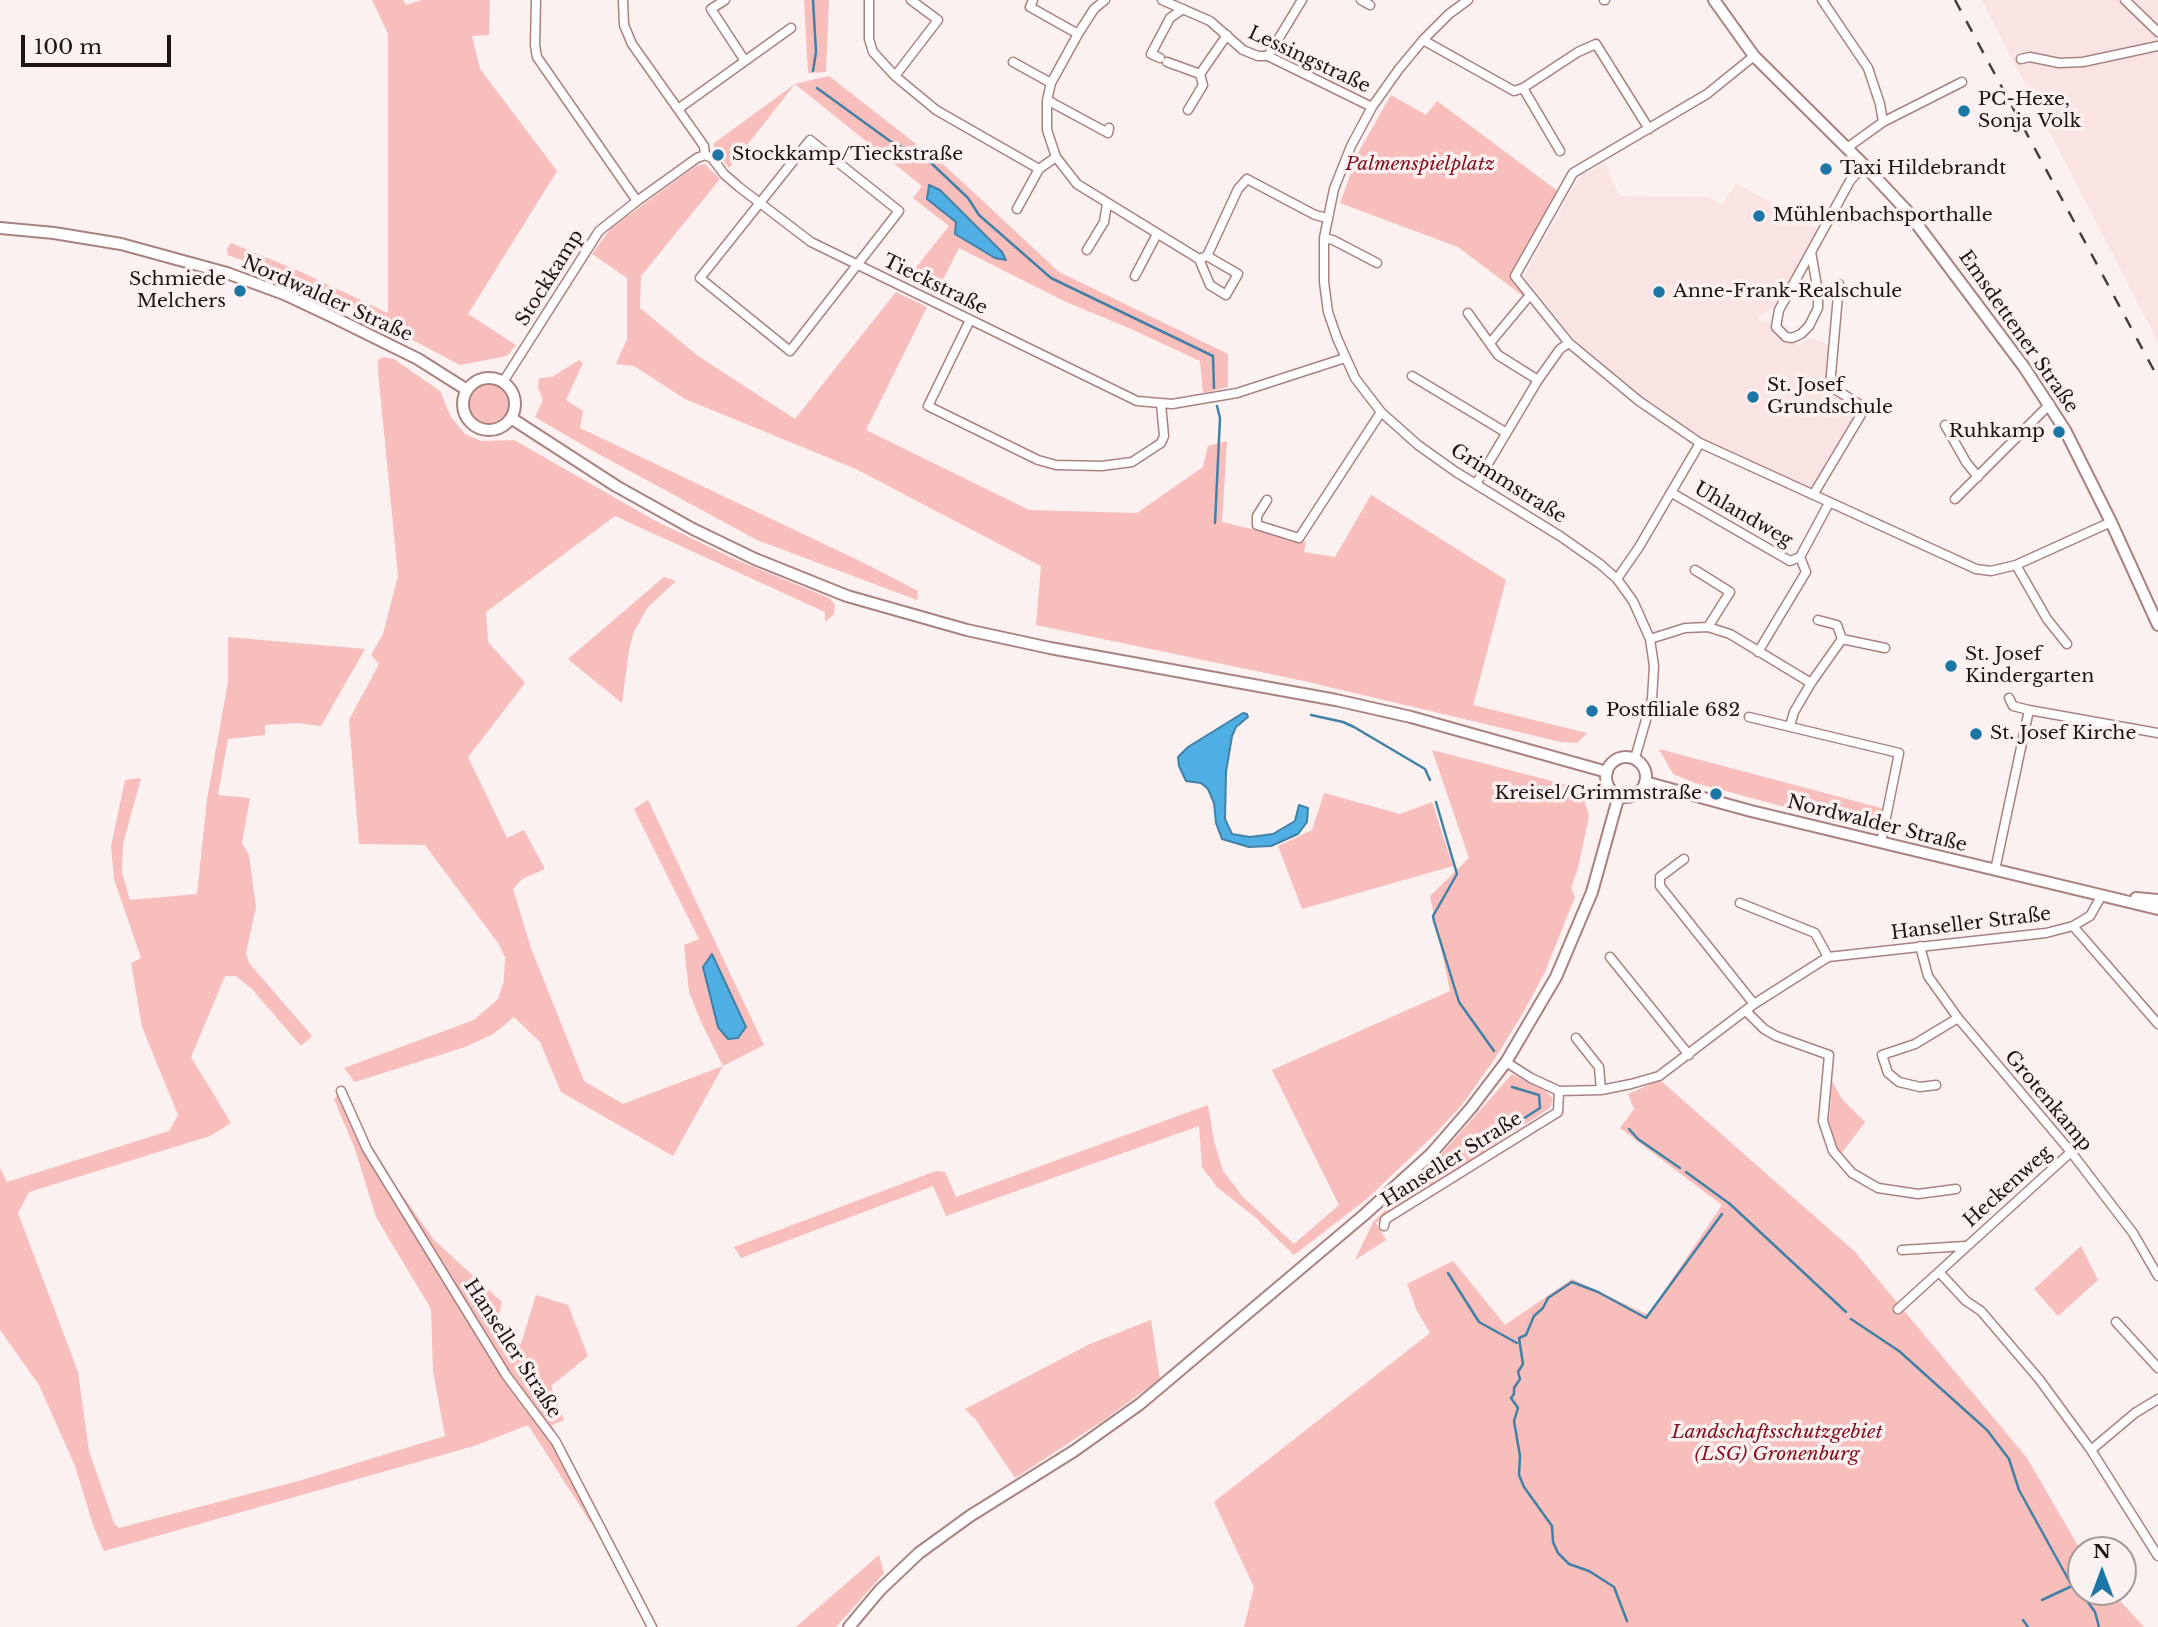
<!DOCTYPE html>
<html>
<head>
<meta charset="utf-8">
<style>
	body { margin:0 }
	#map { position:relative; width:2158px; height:1627px; overflow:hidden; background:#faf1f0; font-family:"Libre Baskerville",serif }
	canvas { display:block }
	.north { position:absolute; left:2067px; top:1536px; width:70px; height:70px; box-sizing:border-box; background:#faf1f0; border:2px solid #a49898; border-radius:50%; rotate:0deg; font-size:19px; font-weight:700; line-height:28px; text-align:center; color:#221313 }
	.north::after { content:''; display:block; margin:auto; width:24px; height:32px; background:#1b76a5; clip-path:polygon(50% 0,100% 100%,50% 72%,0 100%) }
	.scale { position:absolute; left:21px; top:35px; width:150px; height:32px; box-sizing:border-box; border:4px solid #221313; border-top:0; padding-left:9px; font-size:21px; line-height:24px; white-space:nowrap; color:#221313; -webkit-text-stroke:5px #faf1f0; paint-order:stroke }
</style>
</head>
<body>
<div id="map">
<canvas width="2158" height="1627"></canvas>
<div class="north">N</div>
<div class="scale">100 m</div>
</div>
<script>
const c = document.querySelector('canvas').getContext('2d');
c.lineJoin = 'round';
function fill(path, color) { c.fillStyle = color; c.fill(path, 'evenodd'); }
const toPath = rows => new Path2D(rows.map(r => 'M' + r).join(''));
function trace(path, color, width, dash) { c.strokeStyle = color; c.lineWidth = width; c.lineCap = dash ? 'butt' : 'round'; c.setLineDash(dash || []); c.stroke(path); }
function label(font, color, halo, rows, align = 'center') {
  c.font = font + ' "Libre Baskerville",serif'; c.lineWidth = 7; c.setLineDash([]); c.textBaseline = 'middle'; c.strokeStyle = halo; c.fillStyle = color; for (const [text, x, y, turn = 0] of rows) {
    c.save(); c.translate(x, y); c.rotate((+turn || 0) * Math.PI / 180); c.textAlign = isNaN(turn) ? turn : align; if (halo) c.strokeText(text, 0, 0); c.fillText(text, 0, 0); c.restore();
  }
}
const built = toPath([
	[1981,0,2158,0,2158,342,1984,5],
	[1605,163,1619,196,1709,197,1722,205,1736,183,1818,229,1774,307,1756,318,1772,324,1774,335,1799,345,1811,338,1830,345,1826,388,1861,409,1811,490,1703,438,1641,395,1574,339,1524,276,1579,177]
]);
const green = toPath([
	[372,0,403,0,406,5,422,0,490,0,489,35,472,36,480,69,557,171,468,314,516,345,507,356,460,365,316,289,228,255,227,249,231,243,299,271,388,313,388,34],
	[804,0,829,0,826,72,808,73],
	[829,76,916,144,928,150,1059,272,1228,354,1228,387,1203,393,1200,361,1129,328,1066,302,959,248,935,295,906,280,949,226,913,198,922,186,795,84,729,168,713,144,795,84],
	[1391,95,1426,115,1437,101,1559,192,1514,272,1530,288,1523,296,1458,247,1340,203,1359,151],
	[705,164,720,179,641,276,640,308,698,356,795,419,896,292,927,307,866,430,1029,510,1137,513,1203,467,1208,446,1227,441,1222,522,1306,542,1304,552,1335,557,1371,495,1506,580,1473,705,1587,733,1577,743,1561,742,1304,681,1036,625,1041,566,856,469,685,399,634,366,616,364,627,339,627,278,592,254,611,228,696,166],
	[382,357,394,359,440,391,451,417,465,434,481,441,514,440,654,520,732,558,829,598,835,605,834,614,825,622,825,612,615,516,486,612,488,642,525,683,468,757,507,838,524,830,545,869,522,879,513,889,531,948,584,1081,623,1104,723,1066,701,1022,689,992,684,945,699,939,634,809,648,800,764,1045,723,1066,673,1156,561,1092,540,1042,514,1017,493,1034,465,1047,355,1082,344,1068,474,1020,498,999,504,981,505,957,498,943,425,845,359,844,349,720,379,664,371,655,383,634,398,576,378,371,378,361],
	[579,360,583,363,566,400,583,411,580,428,864,563,918,591,917,600,757,540,595,452,535,417,543,400,538,388,539,378,552,377],
	'469 404a20 20 0 1 1 40 0a20 20 0 1 1-40 0Z',
	[664,577,676,581,648,607,634,631,629,650,622,703,568,659],
	[228,637,365,649,321,726,298,723,265,725,265,735,228,739,218,795,250,798,242,843,249,855,256,907,246,953,249,963,312,1036,301,1046,252,989,236,976,225,976,191,1057,231,1123,210,1136,29,1192,18,1213,78,1372,89,1451,114,1523,119,1528,302,1480,445,1436,433,1371,431,1309,376,1217,355,1149,334,1099,339,1093,384,1169,434,1240,502,1302,494,1334,521,1344,536,1295,568,1305,588,1356,551,1386,564,1420,552,1425,599,1516,591,1523,528,1425,474,1446,104,1551,93,1525,75,1466,39,1385,0,1330,0,1168,7,1182,169,1131,178,1115,142,1027,131,963,141,958,114,879,111,846,125,780,141,778,123,844,122,873,130,900,197,894,207,799,228,682],
	[1659,749,1885,809,1880,832,1695,783,1673,774],
	[1432,750,1575,787,1585,802,1589,816,1578,868,1571,888,1575,897,1545,972,1523,1013,1494,1060,1461,1106,1436,1133,1368,1198,1294,1255,1256,1218,1217,1187,1202,1167,1199,1126,946,1216,933,1186,741,1258,734,1247,936,1171,945,1172,956,1197,1208,1105,1214,1141,1223,1171,1244,1198,1294,1244,1339,1205,1272,1070,1450,991,1430,896,1469,858],
	[1324,793,1400,814,1432,802,1453,866,1302,909,1278,846,1312,830],
	[1512,1074,1545,1091,1553,1098,1550,1108,1376,1223,1386,1240,1355,1260,1373,1222,1436,1160],
	[1660,1080,1855,1252,2027,1458,2081,1551,2081,1592,2112,1592,2144,1627,1244,1627,1254,1587,1214,1502,1430,1333,1417,1311,1407,1284,1453,1261,1505,1325,1572,1279,1648,1315,1722,1205,1620,1128,1634,1109,1628,1094],
	[1832,1081,1842,1099,1865,1122,1841,1154,1834,1142,1829,1121],
	[2081,1246,2098,1280,2058,1316,2034,1289],
	[1151,1320,1160,1379,1104,1420,1015,1478,976,1420,965,1409,1090,1344],
	[879,1555,884,1573,836,1627,796,1627]
]);
const water = toPath([
	[929,185,940,190,1002,252,1006,260,995,258,955,234,956,222,927,199,929,185],
	[1243,713,1247,714,1248,717,1236,727,1232,736,1226,772,1225,819,1232,834,1250,837,1273,834,1295,821,1299,805,1308,808,1307,822,1298,834,1271,846,1249,847,1222,839,1216,823,1214,803,1208,789,1201,783,1186,781,1179,766,1178,757,1188,747,1243,713],
	[712,954,746,1027,738,1038,728,1039,718,1027,703,967,712,954]
]);
const stream = toPath([
	[813,71,816,52,813,0],
	[817,88,890,141,928,160,968,198,979,215,1051,278,1213,356,1214,388],
	[1215,523,1220,418,1217,406],
	[1311,715,1343,722,1354,727,1425,769,1430,780],
	[1436,802,1457,874,1433,916,1434,921,1459,1002,1494,1051],
	[1629,1129,1638,1139,1680,1168],
	[1473,1151,1540,1108,1539,1095,1512,1087],
	[1686,1172,1730,1204,1846,1312],
	[1448,1273,1479,1322,1517,1343],
	[1851,1319,1899,1351,1987,1430,2009,1459,2019,1490,2072,1586,2085,1598,2095,1612,2099,1627],
	[2042,1600,2072,1586],
	[2023,1620,2028,1627],
	[1627,1621,1614,1587,1589,1571,1569,1564,1558,1553,1553,1542,1552,1526,1524,1487,1519,1475,1520,1456,1514,1421,1518,1408,1511,1398,1514,1394,1514,1388,1520,1379,1518,1372,1523,1364,1519,1338,1526,1335,1534,1316,1543,1308,1548,1298,1572,1282,1598,1292,1646,1318,1722,1214]
]);
const street = toPath([
	[536,0,535,45,537,57,637,201],
	[623,0,624,25,632,44,704,146,705,155],
	[725,0,711,9,745,61],
	[869,0,869,39,873,52,895,76,938,20,911,0],
	[1033,0,1030,7,1078,34],
	[1105,0,1094,9,1078,34,1051,83,1047,100,1047,130,1056,157,1077,184,1199,259,1207,256,1238,189,1247,179,1315,215,1327,218],
	[1162,0,1210,21,1243,50,1258,56,1268,56,1372,107],
	[1361,0,1370,5],
	[1468,0,1449,14,1423,40,1399,69,1372,107,1351,146,1334,189,1324,238,1324,282,1328,312,1337,338,1355,378,1381,412,1418,445,1456,472,1560,536,1600,564,1617,579,1633,601,1650,639,1654,666,1652,699,1635,758],
	[1604,0,1605,0],
	[1822,0,1868,68,1880,104,1883,122],
	[2125,0,2158,32],
	[1423,40,1514,91,1523,88,1578,52,1596,44,1649,129],
	[1268,56,1302,0],
	[1754,56,1707,94,1573,173,1515,276,1569,343,1639,401,1700,443,1976,569,1991,571,2016,565,2111,522],
	[1160,58,1151,54,1170,18,1183,9],
	[2021,59,2030,57,2059,63,2083,62,2158,46],
	[1013,62,1051,83],
	[1167,62,1200,74,1227,35],
	[895,76,936,110,1039,169,1056,157],
	[1523,88,1560,151],
	[1047,100,1108,133,1109,128],
	[678,109,791,28],
	[1188,110,1203,85,1200,74],
	[810,140,899,211,790,351,700,278,810,140],
	[1847,148,1883,122,1962,82],
	[705,155,712,158,724,174,739,187,811,242,1137,401,1172,404,1237,393,1345,358],
	[1017,209,1039,169],
	[1324,238,1333,240,1377,263],
	[1087,250,1104,222,1107,204],
	[1811,252,1818,292,1818,308,1809,326,1801,334,1792,338,1786,337,1776,327,1779,310,1850,181,1864,165],
	[1199,259,1210,285,1226,295,1238,274,1207,256],
	[1135,276,1157,234],
	[1468,313,1498,355,1538,380],
	[970,320,928,406,1038,460,1056,465,1102,466,1132,462,1161,443,1164,436,1161,404],
	[1490,343,1530,295],
	[1412,376,1505,432],
	[503,382,599,231,637,201,697,158,705,155],
	[1945,425,1966,462,1978,477],
	[1476,484,1538,380,1560,349,1569,343],
	[1672,493,1790,561,1800,557],
	[1813,495,1865,408,1830,386,1839,284],
	[1955,499,2050,404],
	[1267,500,1257,516,1257,525,1299,538,1381,412],
	[2016,565,2047,619,2067,644],
	[1695,570,1730,592,1708,627],
	[1617,579,1639,547,1700,443],
	[1818,620,1837,625,1842,639],
	[1650,639,1685,628,1708,627,1730,634,1811,683,1842,639,1885,648],
	[1758,652,1806,572,1800,557,1829,503],
	[2009,698,2013,706,2029,710,2158,733],
	[1749,717,1899,753,1881,842],
	[1790,726,1794,712,1811,683],
	[1684,859,1660,877,1660,886,1754,1004],
	[1995,870,2029,710],
	[1740,903,1815,933,1828,957],
	[2073,926,2158,1024],
	[1920,946,1928,976,1958,1018,2071,1152,2133,1233,2158,1276],
	[1610,957,1689,1055],
	[1746,1011,1764,1029,1776,1036,1829,1055,1823,1121,1833,1151,1852,1173,1878,1188,1918,1194,1956,1189],
	[1576,1038,1599,1067,1601,1090],
	[1506,1062,1531,1078,1559,1091,1601,1090,1631,1084,1659,1076,1754,1004,1828,957,2046,933,2073,926,2090,916,2102,895],
	[1936,1085,1920,1087,1899,1082,1888,1073,1882,1055,1915,1044,1958,1018],
	[341,1091,367,1149,506,1375,556,1442,652,1627],
	[1384,1226,1385,1220,1389,1217,1558,1112,1559,1091],
	[1902,1250,1965,1246],
	[1939,1272,1966,1301,1981,1311,2039,1379,2091,1450,2158,1556],
	[1898,1309,2071,1152],
	[2116,1322,2158,1368],
	[2091,1450,2135,1413,2158,1399]
]);
const secondary = toPath([
	[1714,0,1754,56,1864,165,1907,211,2024,367,2065,430,2111,522,2158,625],
	[0,228,54,233,121,244,227,273,284,294,335,318,418,359,467,390],
	'463 404a26 26 0 1 1 52 0a26 26 0 1 1-52 0Z',
	[511,418,616,486,693,529,755,559,847,596,967,630,1050,648,1336,700,1411,717,1607,772],
	'1606 777a20 20 0 1 1 40 0a20 20 0 1 1-40 0Z',
	[1645,782,1751,811,2158,909],
	[2136,898,2158,900],
	[849,1627,880,1590,919,1553,970,1516,1074,1451,1140,1404,1364,1215,1431,1154,1471,1108,1506,1062,1556,977,1592,892,1619,795]
]);
const rail = toPath([
	[1955,0,2158,378]
]);
const markers = [
	[1964,111,7,"#1b76a5"],
	[718,155,7,"#1b76a5"],
	[1826,169,7,"#1b76a5"],
	[1759,216,7,"#1b76a5"],
	[240,291,7,"#1b76a5"],
	[1659,292,7,"#1b76a5"],
	[1753,397,7,"#1b76a5"],
	[2059,432,7,"#1b76a5"],
	[1951,666,7,"#1b76a5"],
	[1592,711,7,"#1b76a5"],
	[1976,734,7,"#1b76a5"],
	[1716,794,7,"#1b76a5"]
];
const streetNames = [
	["Lessingstraße",1309,60,25],
	["Stockkamp",550,278,-58],
	["Tieckstraße",935,285,26],
	["Nordwalder Straße",327,299,24],
	["Emsdettener Straße",2018,332,55],
	["Grimmstraße",1508,484,32],
	["Uhlandweg",1743,515,30],
	["Nordwalder Straße",1877,824,14],
	["Hanseller Straße",1971,924,-7],
	["Grotenkamp",2048,1101,50],
	["Hanseller Straße",1452,1160,-32],
	["Heckenweg",2008,1187,-42],
	["Hanseller Straße",512,1349,57]
];
const poiNames = [
	["PC-Hexe,",1978,100],
	["Sonja Volk",1978,122],
	["Stockkamp/Tieckstraße",732,155],
	["Taxi Hildebrandt",1840,169],
	["Mühlenbachsporthalle",1773,216],
	["Schmiede",226,280,"right"],
	["Melchers",226,302,"right"],
	["Anne-Frank-Realschule",1673,292],
	["St. Josef",1767,386],
	["Grundschule",1767,408],
	["Ruhkamp",2045,432,"right"],
	["St. Josef",1965,655],
	["Kindergarten",1965,677],
	["Postfiliale 682",1606,711],
	["St. Josef Kirche",1990,734],
	["Kreisel/Grimmstraße",1702,794,"right"]
];
const parkNames = [
	["Palmenspielplatz",1420,165],
	["Landschaftsschutzgebiet",1777,1433],
	["(LSG) Gronenburg",1777,1455]
];
fill(built, '#f9e4e3');
fill(green, '#f8bebb');
fill(water, '#4faee4');
trace(water, '#4280a5', 2);
trace(stream, '#4280a5', 2.5);
trace(street, '#a98280', 11);
trace(secondary, '#a98280', 14);
trace(street, '#fff', 8);
trace(secondary, '#fff', 10);
trace(rail, '#4a3d3c', 2.5, [12, 12]);
for (const [x, y, r, color] of markers) { const dot = new Path2D(); dot.arc(x, y, r, 0, 2 * Math.PI); c.fillStyle = color; c.fill(dot); trace(dot, '#faf1f0', 2.5); }
label('19px', '#221313', '#faf1f0', streetNames);
label('19px', '#221313', '#faf1f0', poiNames, 'left');
label('italic 19px', '#851020', '#faf1f0', parkNames);
</script>
</body>
</html>
